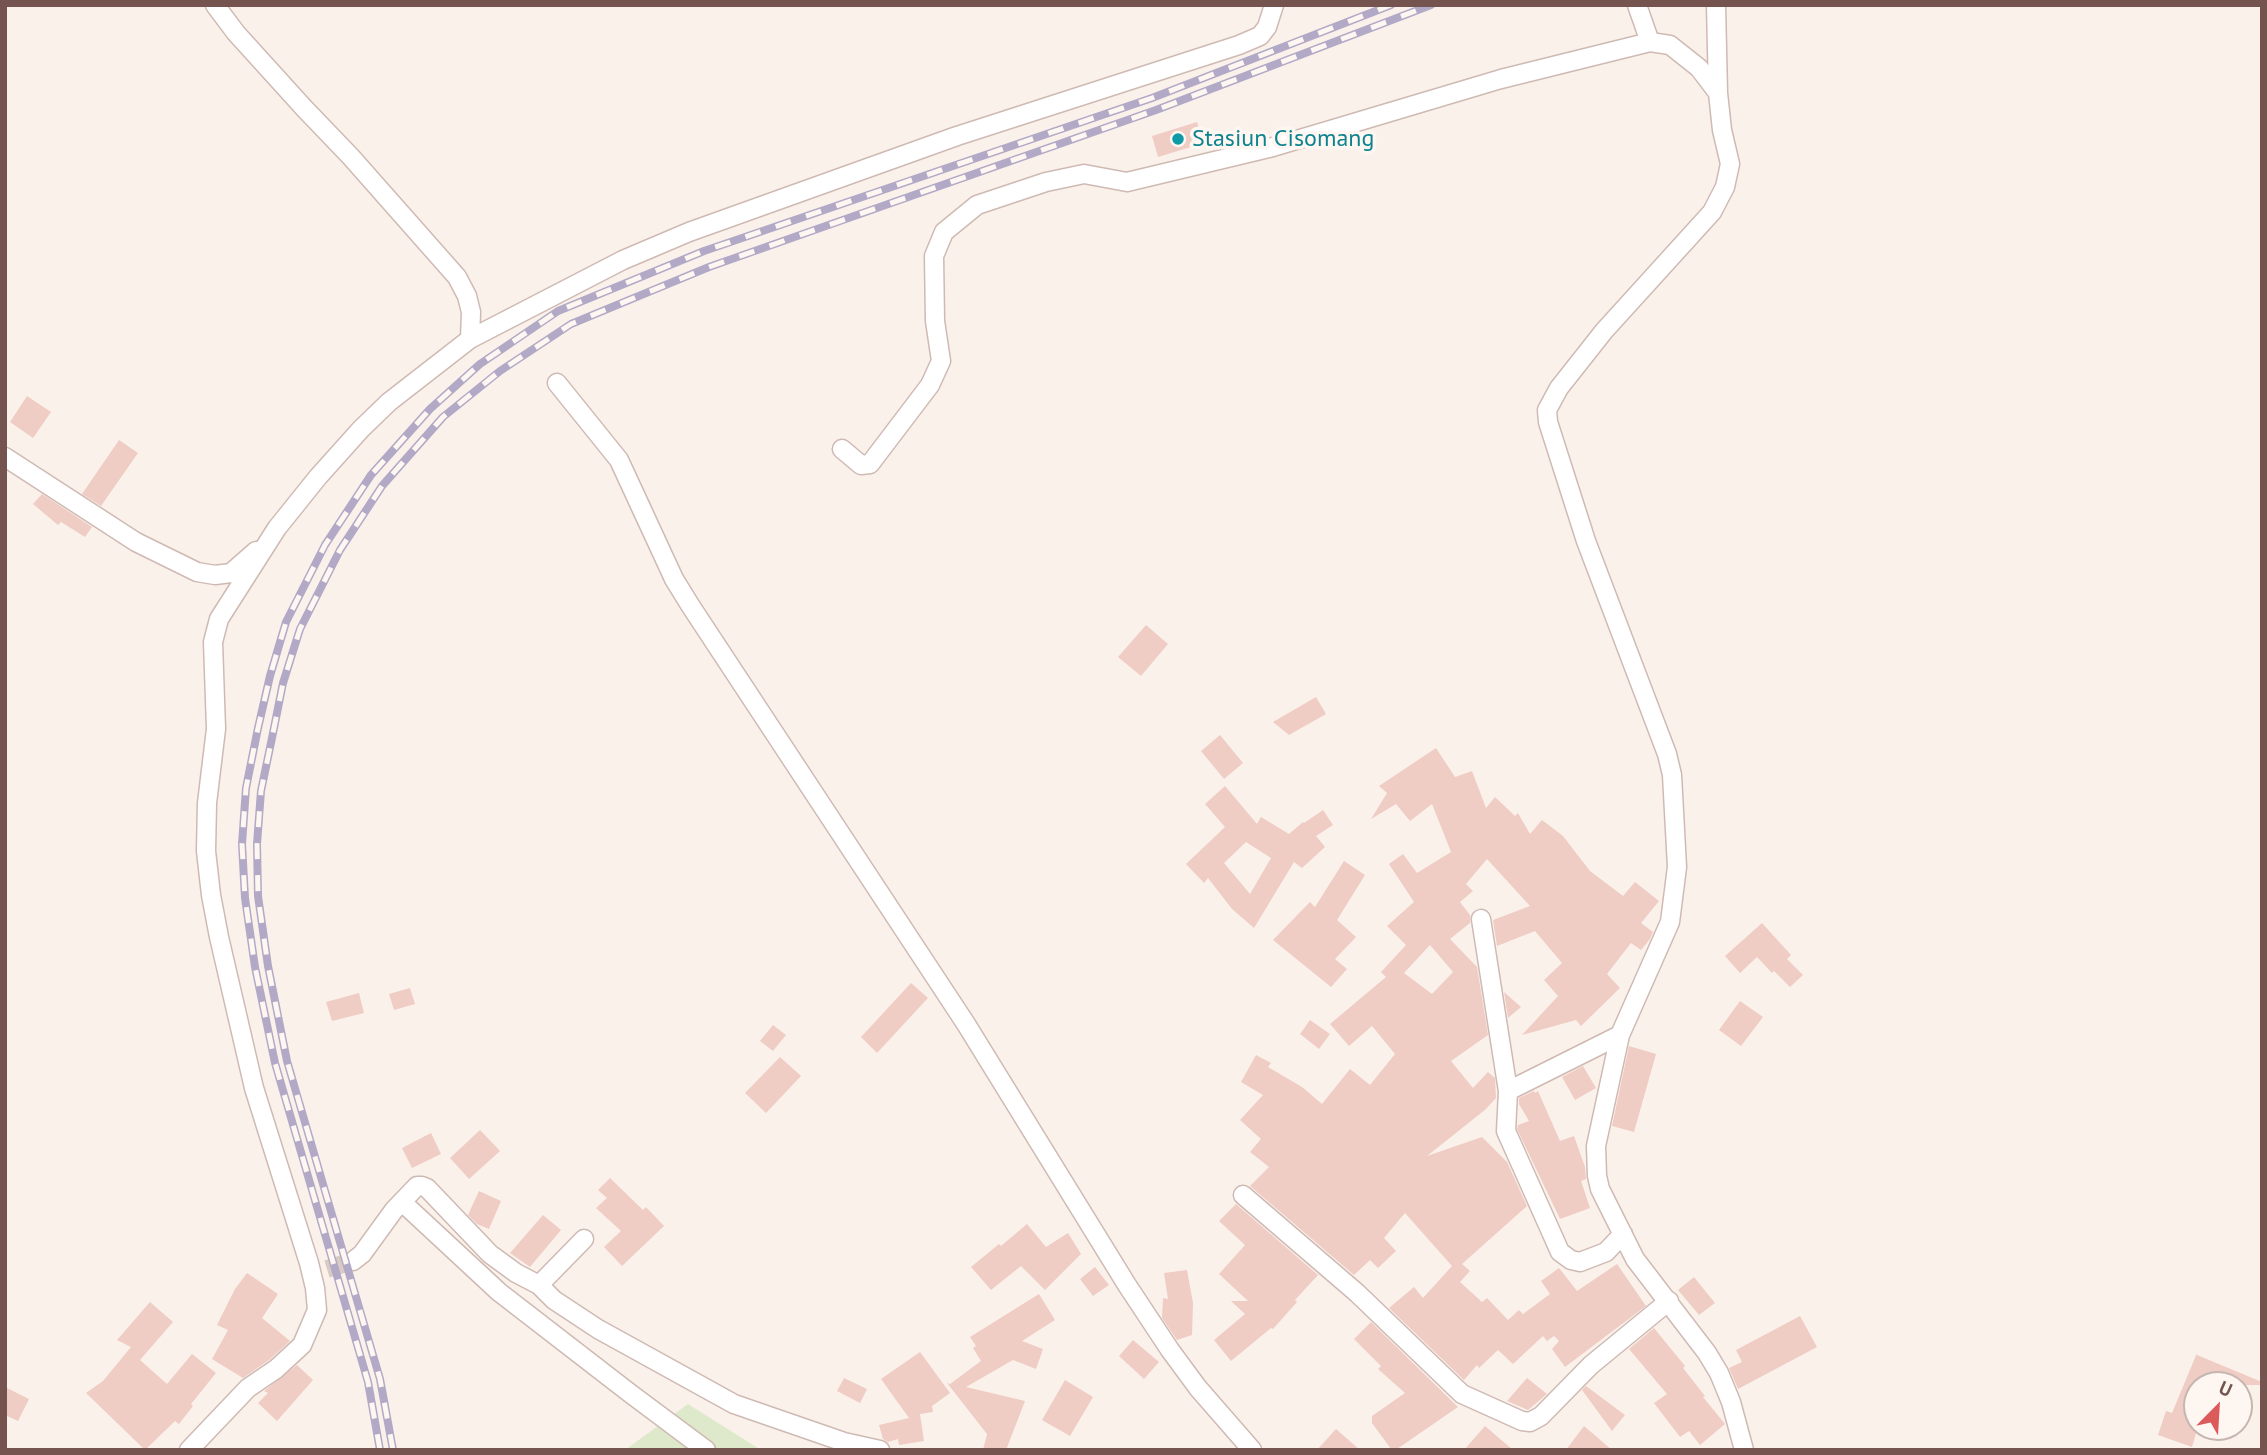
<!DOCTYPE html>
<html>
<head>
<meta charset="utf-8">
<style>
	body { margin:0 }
	#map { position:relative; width:2267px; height:1455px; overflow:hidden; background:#fbf1eb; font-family:"PT Sans",sans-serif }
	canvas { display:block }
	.frame { position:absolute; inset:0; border:7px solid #75544f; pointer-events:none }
	.north { position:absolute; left:2183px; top:1371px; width:70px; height:70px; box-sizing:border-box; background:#fef6f1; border:2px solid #c7b5b0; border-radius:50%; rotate:24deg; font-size:19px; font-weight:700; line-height:28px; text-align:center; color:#75544f }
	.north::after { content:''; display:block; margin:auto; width:24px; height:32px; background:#dc5a5a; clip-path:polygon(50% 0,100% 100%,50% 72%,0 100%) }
</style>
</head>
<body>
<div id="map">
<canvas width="2267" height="1455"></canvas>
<div class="frame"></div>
<div class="north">U</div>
</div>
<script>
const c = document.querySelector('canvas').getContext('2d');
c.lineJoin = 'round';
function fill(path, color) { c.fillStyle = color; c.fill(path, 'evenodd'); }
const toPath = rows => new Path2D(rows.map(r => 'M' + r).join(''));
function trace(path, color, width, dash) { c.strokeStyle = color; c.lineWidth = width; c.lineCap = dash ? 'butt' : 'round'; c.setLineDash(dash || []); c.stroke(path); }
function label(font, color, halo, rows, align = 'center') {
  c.font = font + ' "PT Sans",sans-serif'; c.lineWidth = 7; c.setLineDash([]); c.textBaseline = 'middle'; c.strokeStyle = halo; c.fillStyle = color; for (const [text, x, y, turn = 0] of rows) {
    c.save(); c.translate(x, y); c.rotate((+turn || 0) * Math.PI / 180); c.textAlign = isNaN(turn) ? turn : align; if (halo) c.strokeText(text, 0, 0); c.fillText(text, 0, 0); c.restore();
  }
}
const green = toPath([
	[688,1404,761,1450,625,1450]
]);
const building = toPath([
	[1197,122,1204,143,1158,157,1152,136],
	[27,396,51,412,33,438,10,422],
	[119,440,138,453,101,506,82,494],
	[42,494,92,527,85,537,61,522,58,525,33,504],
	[1146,625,1168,644,1141,676,1118,657],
	[1316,697,1326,714,1289,735,1273,722],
	[1220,735,1243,763,1224,779,1201,751],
	[1436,748,1455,777,1472,771,1486,808,1495,797,1515,816,1518,813,1530,834,1542,820,1563,836,1590,871,1623,896,1635,882,1659,901,1641,923,1653,932,1650,939,1641,950,1631,943,1607,974,1620,988,1581,1026,1576,1020,1522,1035,1558,996,1544,980,1562,963,1535,931,1497,946,1493,920,1530,906,1487,859,1466,884,1473,891,1460,902,1470,915,1470,923,1450,939,1477,967,1488,1035,1451,1061,1473,1088,1488,1072,1495,1078,1496,1098,1486,1109,1427,1156,1482,1137,1507,1162,1527,1206,1462,1264,1470,1271,1460,1282,1482,1302,1487,1298,1508,1320,1519,1310,1523,1314,1550,1294,1541,1281,1559,1268,1577,1291,1617,1264,1646,1306,1565,1367,1552,1349,1559,1341,1554,1336,1547,1341,1543,1336,1513,1364,1498,1350,1479,1368,1477,1365,1464,1380,1389,1308,1414,1287,1423,1298,1452,1266,1405,1213,1384,1238,1396,1251,1378,1268,1370,1260,1354,1275,1250,1186,1269,1167,1250,1152,1261,1139,1240,1120,1263,1095,1241,1082,1256,1055,1271,1063,1268,1067,1302,1087,1322,1104,1350,1069,1370,1085,1395,1054,1372,1026,1349,1046,1330,1024,1386,977,1381,972,1406,945,1387,926,1414,902,1389,864,1403,854,1417,873,1451,852,1432,804,1410,821,1396,804,1371,819,1387,793,1379,786],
	[1430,945,1453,972,1432,994,1404,973],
	[1225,786,1257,824,1261,817,1289,834,1303,822,1304,823,1323,810,1333,825,1316,836,1325,847,1302,868,1294,862,1254,928,1232,909,1208,878,1204,883,1186,864,1225,827,1205,804],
	[1246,842,1271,858,1250,894,1224,863],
	[1344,861,1365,875,1337,920,1356,937,1335,959,1347,969,1331,987,1273,940,1310,902,1315,907],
	[1762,923,1791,955,1787,959,1803,975,1790,987,1774,971,1772,973,1757,957,1740,973,1725,956],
	[911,983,928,998,877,1053,861,1037],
	[410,988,415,1004,394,1010,389,994],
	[1504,992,1521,1007,1508,1018],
	[359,993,364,1013,332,1021,326,1002],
	[1740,1001,1763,1017,1741,1046,1719,1030],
	[1310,1020,1330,1034,1319,1049,1300,1034],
	[773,1025,786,1035,773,1051,760,1041],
	[1629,1046,1656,1054,1634,1132,1612,1126],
	[780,1057,801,1076,766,1113,745,1093],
	[1583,1066,1596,1088,1575,1100,1562,1077],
	[1534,1091,1535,1093,1538,1091,1560,1141,1574,1136,1585,1167,1586,1179,1581,1181,1590,1208,1560,1219,1517,1129,1518,1125,1529,1121,1519,1104,1519,1098],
	[480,1130,500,1151,469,1179,450,1158],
	[431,1133,441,1154,412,1168,402,1148],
	[610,1178,643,1210,646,1207,664,1226,622,1266,604,1247,621,1231,596,1208,607,1198,598,1190],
	[479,1191,501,1201,489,1229,477,1224,468,1215],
	[1236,1204,1318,1275,1295,1300,1297,1302,1273,1329,1271,1328,1231,1361,1214,1340,1245,1314,1231,1301,1248,1301,1219,1274,1245,1245,1219,1221],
	[543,1215,561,1230,530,1267,510,1253],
	[1027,1224,1046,1247,1068,1233,1081,1254,1045,1290,1021,1266,991,1290,971,1267,999,1244,1001,1246],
	[1095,1267,1109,1285,1093,1296,1080,1279],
	[1187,1270,1193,1303,1192,1335,1177,1340,1162,1318,1163,1298,1168,1299,1164,1273],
	[247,1273,278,1294,262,1318,290,1341,269,1360,243,1378,212,1359,228,1330,217,1325,235,1289],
	[1694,1277,1715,1303,1699,1315,1678,1290],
	[1039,1294,1055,1320,1022,1341,1043,1349,1036,1369,1013,1360,966,1387,1025,1401,1006,1450,983,1450,987,1434,947,1383,950,1384,981,1361,973,1348,976,1346,970,1337],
	[150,1302,173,1322,140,1360,167,1384,192,1354,216,1373,191,1404,193,1406,179,1424,175,1421,145,1450,86,1393,103,1381,131,1347,117,1340],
	[1800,1316,1817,1347,1738,1389,1729,1368,1742,1362,1736,1350],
	[1371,1322,1458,1407,1397,1449,1391,1449,1372,1423,1372,1416,1405,1393,1378,1369,1381,1366,1354,1339],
	[1654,1328,1685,1366,1683,1368,1705,1396,1703,1397,1725,1424,1700,1445,1689,1431,1680,1437,1654,1403,1667,1394,1629,1349],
	[1133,1340,1159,1362,1144,1379,1119,1356],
	[920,1352,950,1393,932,1406,933,1412,920,1414,924,1441,899,1445,898,1439,888,1442,883,1439,879,1425,909,1418,881,1379],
	[2197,1353,2197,1355,2262,1382,2262,1385,2197,1385,2197,1430,2192,1447,2158,1435,2166,1411,2172,1413],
	[297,1365,313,1380,277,1421,258,1403,268,1393,264,1391],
	[844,1378,867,1389,860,1403,837,1391],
	[1527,1378,1547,1394,1528,1410,1507,1401],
	[1065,1380,1093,1397,1070,1436,1042,1420],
	[1586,1386,1625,1415,1612,1431,1582,1390],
	[5,1387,29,1399,18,1421,5,1415],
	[1485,1426,1513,1450,1464,1450],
	[1584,1426,1612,1450,1566,1450],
	[1336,1429,1360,1450,1317,1450]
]);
const minorTunnel = toPath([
	[327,1269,353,1261]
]);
const minor = toPath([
	[215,5,236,33,304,108,351,157,457,277,467,296,471,312,470,339],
	[1637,5,1650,42],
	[1716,5,1718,93,1722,130,1730,164,1725,187,1712,212,1604,331,1559,388,1547,410,1548,422,1586,541,1667,754,1672,775,1677,867,1670,922,1620,1035,1596,1146,1597,1176,1600,1189,1635,1259,1707,1353,1719,1373,1731,1402,1744,1450],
	[557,383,619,460,674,579,690,605,966,1024,1127,1285,1170,1350,1198,1388,1252,1450],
	[842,449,861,465,870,464,930,385,941,361,935,321,934,256,944,232,977,205,1046,182,1084,174,1127,182,1273,147,1501,79,1650,42,1670,45,1699,68,1718,93],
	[5,457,136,542,197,572,215,575,231,573,256,551],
	[1481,919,1508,1091,1506,1131,1560,1252,1571,1260,1580,1262,1606,1252,1623,1234],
	[1508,1091,1620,1035],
	[1243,1195,1357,1293,1462,1394,1522,1421,1530,1422,1541,1416,1591,1365,1669,1301],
	[402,1202,499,1292,631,1394,706,1450],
	[353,1261,362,1254,394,1210,417,1186,422,1186,427,1188,490,1254,516,1273,539,1285,554,1300,598,1329,734,1404,844,1442,880,1450],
	[539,1285,584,1239],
	[189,1450,248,1388,276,1369,302,1345,317,1310,315,1288,309,1263,254,1088,219,937,211,895,206,851,207,803,216,729,213,642,219,619,277,528,318,477,361,429,389,402,470,339,623,260,689,232,957,136,1239,45,1260,36,1267,27,1274,5]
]);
const rail = toPath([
	[380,1450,368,1382,275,1063,255,967,245,898,242,844,246,788,258,728,270,676,286,622,325,545,371,475,430,409,480,364,558,311,704,251,1152,98,1391,5],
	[393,1450,380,1379,287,1061,268,966,258,896,257,844,261,791,273,733,283,683,300,629,340,550,382,486,443,417,500,371,571,324,709,267,1156,110,1431,5]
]);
const markers = [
	[1178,139,7,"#0f9aa8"]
];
const cultureNames = [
	["Stasiun Cisomang",1192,139]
];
fill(green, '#dde9ca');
fill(building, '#efccc4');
trace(minorTunnel, '#dacac4', 18, [18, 9]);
trace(minor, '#cfbab3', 21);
trace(minor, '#fff', 18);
trace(rail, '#b2a9c6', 8);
trace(rail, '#fef6f1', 5, [16]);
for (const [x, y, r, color] of markers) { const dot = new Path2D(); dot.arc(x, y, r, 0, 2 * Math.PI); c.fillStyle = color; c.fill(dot); trace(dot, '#fef6f1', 2.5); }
label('24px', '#0d838f', '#fef6f1', cultureNames, 'left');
</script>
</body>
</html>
